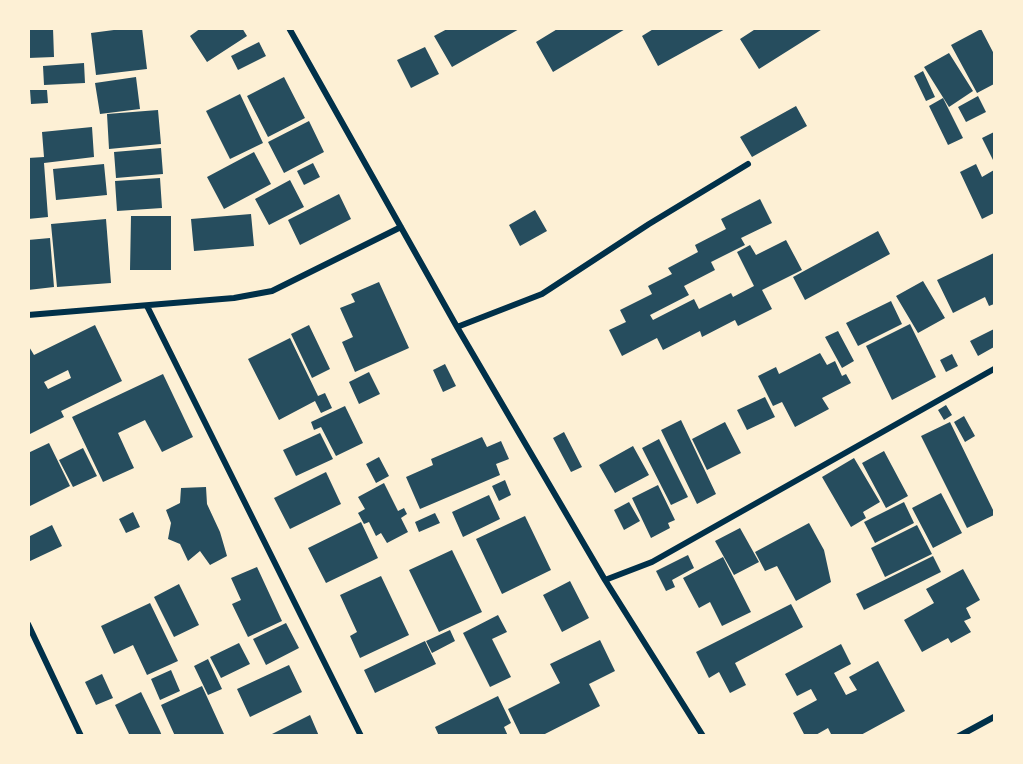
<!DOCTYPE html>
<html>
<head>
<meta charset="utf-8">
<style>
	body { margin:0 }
	#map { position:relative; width:1023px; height:764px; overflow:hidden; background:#fdf0d5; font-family:"PT Sans",sans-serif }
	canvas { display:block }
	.frame { position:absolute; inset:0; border:30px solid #fdf0d5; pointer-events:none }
</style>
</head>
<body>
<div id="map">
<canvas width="1023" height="764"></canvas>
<div class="frame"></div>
</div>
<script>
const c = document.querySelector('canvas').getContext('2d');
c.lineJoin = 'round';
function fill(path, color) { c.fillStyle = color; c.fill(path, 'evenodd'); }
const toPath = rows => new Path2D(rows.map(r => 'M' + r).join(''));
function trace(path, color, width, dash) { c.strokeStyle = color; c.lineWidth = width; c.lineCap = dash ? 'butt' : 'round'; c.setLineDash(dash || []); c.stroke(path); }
const building = toPath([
	[28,28,53,28,54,57,28,58],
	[129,28,142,28,147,69,96,75,91,33],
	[201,28,242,28,247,36,207,62,190,36],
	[449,28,521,28,452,67,434,36],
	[559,28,627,28,553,72,536,42],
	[655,28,727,28,658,66,642,36],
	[757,28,824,28,759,69,740,39],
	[981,29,994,54,994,84,977,93,951,45],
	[259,42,266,56,238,70,231,56],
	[425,47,439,74,411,88,397,60],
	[949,53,973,91,949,107,924,67],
	[84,63,85,83,44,85,43,66],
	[923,71,935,97,926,101,914,76],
	[136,77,140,109,100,114,95,83],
	[284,77,305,118,268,137,247,96],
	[30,90,47,90,48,103,31,104],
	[240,94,263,143,230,159,206,111],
	[978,96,986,112,966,122,958,107],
	[943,98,963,138,948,145,929,106],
	[796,106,807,126,752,157,740,137],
	[158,110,161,144,109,149,107,114],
	[309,121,324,152,284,173,268,142],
	[92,127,94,157,44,163,48,217,28,219,28,158,44,157,42,132],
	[994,132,994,162,982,138],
	[161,148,163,174,116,178,114,152],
	[254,152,271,184,224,209,207,177],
	[313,163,320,177,304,185,297,171],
	[104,164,107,195,56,200,53,169],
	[976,164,982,177,994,170,994,213,982,219,960,172],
	[160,178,162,208,117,211,115,181],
	[290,180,304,207,269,225,255,199],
	[339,194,351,219,300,245,288,220],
	[760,199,772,223,741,238,745,245,711,262,715,270,684,286,689,295,650,315,653,320,694,299,699,309,731,293,733,297,754,286,737,252,750,245,756,255,786,240,802,270,762,290,772,309,738,326,735,320,702,337,700,331,663,350,657,338,622,356,609,330,626,322,620,310,652,294,648,286,672,274,668,268,698,252,695,245,726,229,721,219],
	[535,210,547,231,520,246,509,225],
	[251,214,254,246,194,251,191,219],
	[131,216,171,216,171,270,130,270],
	[106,219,111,283,57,287,51,224],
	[878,231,890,254,805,300,793,277],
	[50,238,54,287,28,290,28,240],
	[994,253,994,304,989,306,985,297,953,313,937,280],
	[923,281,945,318,918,333,896,296],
	[379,282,409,348,355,372,342,342,353,337,340,308,355,302,351,294],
	[891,301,902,324,858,346,846,323],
	[910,324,936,377,892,400,866,346],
	[95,325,122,381,61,411,64,417,28,435,28,345,34,355],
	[68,370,71,378,48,389,44,382],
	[309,325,330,369,312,378,291,334],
	[994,329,994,347,978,356,970,341],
	[838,331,854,361,842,368,825,337],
	[290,338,318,396,325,393,332,408,321,413,315,401,279,420,248,359],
	[820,353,827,365,835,361,842,376,846,374,851,383,822,398,829,409,795,427,782,402,773,406,758,376,776,367,779,374],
	[952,354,958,366,946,372,940,360],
	[445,364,456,386,443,392,433,370],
	[369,372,380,394,359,404,349,382],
	[163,374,193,437,162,452,145,420,118,433,134,468,103,482,72,417],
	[765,397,775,417,747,430,737,410],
	[946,405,952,415,944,420,938,410],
	[345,406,363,443,336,456,321,427,314,430,311,422],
	[964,416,975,436,965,442,954,422],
	[681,420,716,494,697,504,661,430],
	[725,422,741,453,707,470,692,439],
	[950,422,994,512,994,515,967,528,921,436],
	[564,432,582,467,571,472,553,438],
	[320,433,333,459,296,476,283,450],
	[482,437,487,447,501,441,509,459,496,464,500,475,420,509,406,477,433,465,431,459],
	[659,439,688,497,671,505,642,448],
	[49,443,70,486,28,507,28,453],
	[633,446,649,475,615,493,599,465],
	[83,448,97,476,73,487,59,460],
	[884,451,908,496,886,508,862,463],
	[379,457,389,476,376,483,366,464],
	[854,458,880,502,863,512,866,518,851,527,822,477],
	[326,472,341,504,290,529,274,498],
	[505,480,511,495,499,501,492,486],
	[384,483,398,511,404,508,407,514,401,518,408,532,387,543,381,533,376,536,369,522,364,524,358,513,365,509,358,497],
	[658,485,675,520,668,523,670,528,651,538,632,498],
	[206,487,207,504,220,532,227,556,210,565,200,551,188,561,180,544,168,539,171,523,166,510,180,503,181,488],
	[941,493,962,533,933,548,912,508],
	[489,495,500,519,463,537,452,512],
	[629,502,640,521,624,530,614,510],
	[904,502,914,523,875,543,864,522],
	[133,512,140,527,126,533,119,519],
	[435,513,440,523,419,532,415,522],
	[525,516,551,570,502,594,476,539],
	[361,522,378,558,326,583,308,548],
	[809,523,824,550,831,582,796,601,777,566,765,571,755,552],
	[52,525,62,546,28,562,28,537],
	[917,525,932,554,885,577,871,548],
	[740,528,759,562,734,575,715,541],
	[452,550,482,612,439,632,409,570],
	[688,555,694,568,672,580,675,587,666,591,656,571],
	[933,556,941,572,864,610,856,594],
	[723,557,751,612,722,626,710,602,699,608,683,578],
	[257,567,282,621,248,637,232,604,241,600,231,578],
	[963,569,980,600,966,608,971,618,964,621,971,632,951,643,948,638,922,652,904,620,934,603,926,589],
	[381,576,409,635,360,658,350,636,357,632,340,595],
	[570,581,589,618,562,632,543,595],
	[179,584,199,625,174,637,154,597],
	[150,603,178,661,147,675,133,645,114,654,101,626],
	[791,604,803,627,735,663,746,685,730,693,719,672,709,678,696,652],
	[498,615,507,632,492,639,511,677,490,687,463,633],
	[286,623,299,648,266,665,253,639],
	[450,630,455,641,432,653,426,641],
	[600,640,615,671,589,684,600,706,541,736,521,736,508,709,560,683,550,664],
	[425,641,436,664,375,693,364,670],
	[239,643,250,664,221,678,210,657],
	[841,644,851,664,834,673,846,695,857,690,849,677,878,661,905,711,859,736,832,736,828,728,814,736,805,736,793,713,817,700,811,689,797,696,785,674],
	[208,659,222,689,208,695,194,666],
	[289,665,302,692,250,717,237,689],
	[171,670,180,691,160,700,151,679],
	[102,674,113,698,96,705,85,682],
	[202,686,224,734,175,736,161,705],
	[141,692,160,731,162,736,130,736,115,705],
	[498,696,511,723,504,727,508,736,439,736,435,727],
	[310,715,319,736,268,736]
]);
const minor = toPath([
	[289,28,457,327,605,580,703,736],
	[147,306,361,736],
	[28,315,234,298,272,291,401,227],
	[457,327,542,294,649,224,748,164],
	[605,580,652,562,994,369],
	[28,624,81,736],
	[959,736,994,717]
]);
fill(building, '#264d5e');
trace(minor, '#003049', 6);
</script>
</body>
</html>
